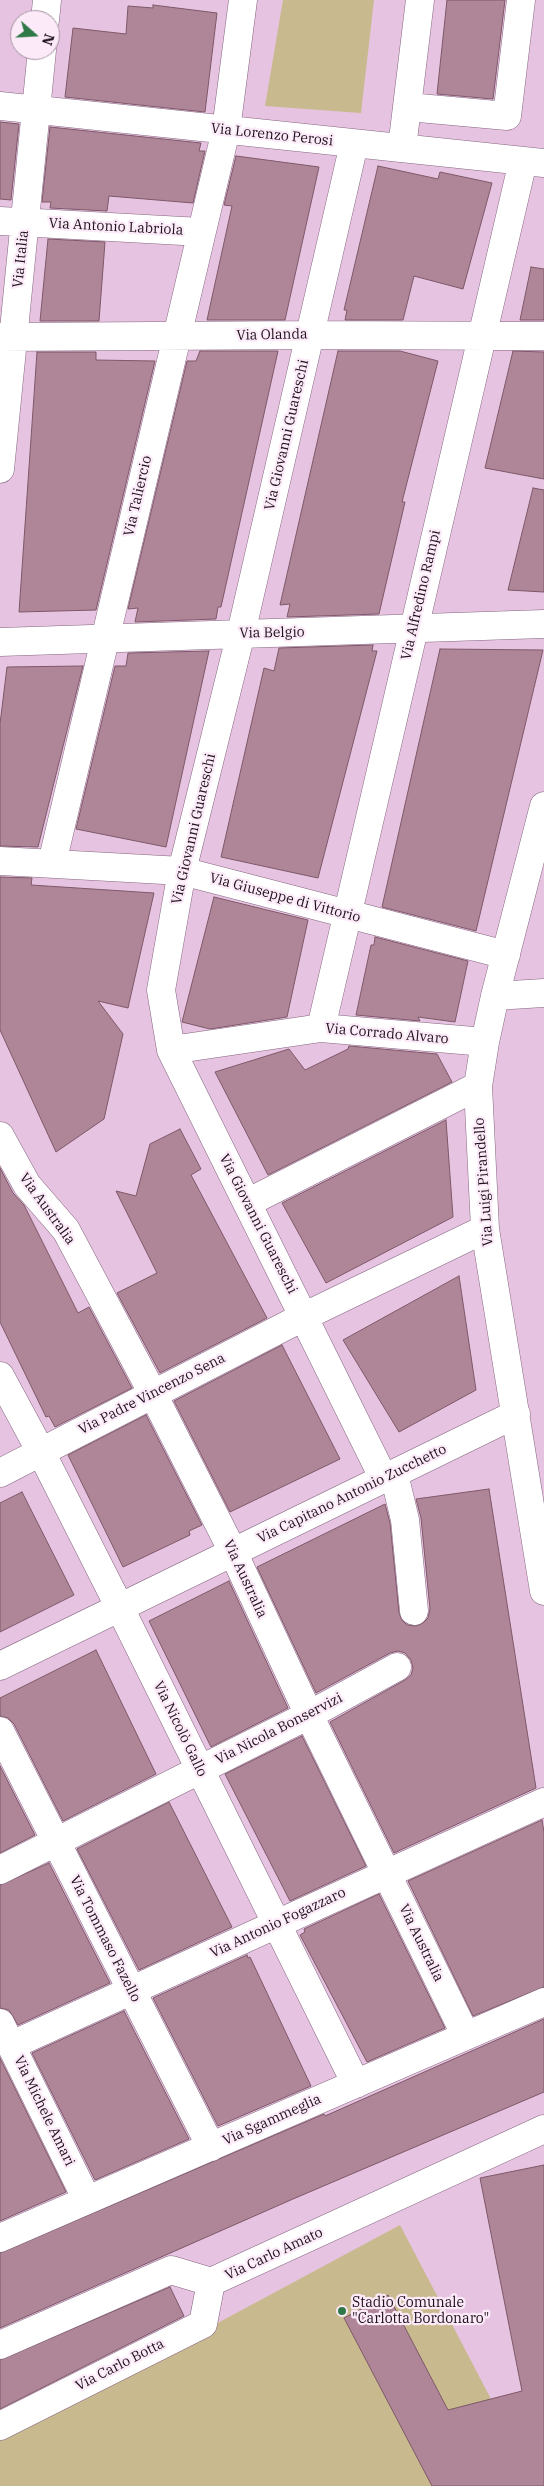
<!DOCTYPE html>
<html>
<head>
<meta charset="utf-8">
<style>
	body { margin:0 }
	#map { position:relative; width:544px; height:2486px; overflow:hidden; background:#e6c3e0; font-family:"IBM Plex Serif",serif }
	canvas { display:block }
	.north { position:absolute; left:10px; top:10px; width:50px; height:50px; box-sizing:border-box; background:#fceaf9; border:1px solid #a393a0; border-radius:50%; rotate:109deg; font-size:14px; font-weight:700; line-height:20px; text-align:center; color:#1d111b }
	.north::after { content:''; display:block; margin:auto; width:18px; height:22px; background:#2d7846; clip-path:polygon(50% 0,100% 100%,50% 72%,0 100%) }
</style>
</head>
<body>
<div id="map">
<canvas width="544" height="2486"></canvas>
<div class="north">N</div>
</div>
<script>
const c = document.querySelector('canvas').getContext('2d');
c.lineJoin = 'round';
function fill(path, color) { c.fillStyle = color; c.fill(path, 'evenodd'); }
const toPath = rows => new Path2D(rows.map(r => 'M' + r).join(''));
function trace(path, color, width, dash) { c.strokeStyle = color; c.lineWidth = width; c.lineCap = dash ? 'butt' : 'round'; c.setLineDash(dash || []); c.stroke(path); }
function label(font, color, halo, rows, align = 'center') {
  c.font = font + ' "IBM Plex Serif",serif'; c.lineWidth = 4.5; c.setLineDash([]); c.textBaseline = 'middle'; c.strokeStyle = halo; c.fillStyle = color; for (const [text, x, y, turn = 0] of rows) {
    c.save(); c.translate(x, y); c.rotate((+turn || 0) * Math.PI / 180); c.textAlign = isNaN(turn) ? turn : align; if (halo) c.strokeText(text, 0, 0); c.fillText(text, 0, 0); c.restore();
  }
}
const green = toPath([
	[283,0,374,0,361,113,265,106],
	[400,2225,491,2399,498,2397,544,2486,0,2486,0,2440]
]);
const building = toPath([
	[447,0,505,0,493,99,437,94,447,0],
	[153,5,217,13,205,112,65,97,73,28,126,34,128,6,153,8,153,5],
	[0,122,19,124,11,200,0,199,0,122],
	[50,127,201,143,199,151,205,151,193,203,109,196,107,211,50,208,51,202,42,202,50,127],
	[236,156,319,167,285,320,207,320,232,206,224,205,236,156],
	[378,166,438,179,440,172,492,183,463,289,414,276,403,320,345,320,347,310,344,310,378,166],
	[48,239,105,242,99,321,40,321,48,239],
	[531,267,544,269,544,320,520,320,531,267],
	[200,351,278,351,221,607,218,607,216,619,135,622,138,608,128,609,187,361,196,361,200,351],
	[338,351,400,351,438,361,402,502,405,502,379,614,287,617,290,604,280,605,338,351],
	[513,351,544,352,544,479,485,468,513,351],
	[37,352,96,352,96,360,155,361,96,610,19,612,37,352],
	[533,488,544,490,544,592,508,590,533,488],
	[373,645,372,651,377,651,318,878,221,857,264,668,274,671,279,648,373,645],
	[440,649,543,650,476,931,382,907,440,649],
	[209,651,166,847,76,829,115,666,126,666,128,653,209,651],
	[83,666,38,847,0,846,0,724,7,667,83,666],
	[0,877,32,878,31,885,154,893,128,1008,98,1001,123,1034,104,1119,56,1152,0,1030,0,877],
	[214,897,308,920,287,1017,210,1029,182,1022,214,897],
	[375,937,468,961,455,1022,418,1017,420,1021,356,1015,371,945,374,945,375,937],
	[349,1046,437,1054,452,1082,268,1175,215,1072,289,1049,305,1070,348,1049,349,1046],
	[446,1120,453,1217,326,1283,282,1203,446,1120],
	[180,1129,201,1169,191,1175,267,1318,160,1373,117,1293,157,1273,116,1191,136,1196,150,1144,180,1129],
	[0,1168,13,1193,24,1205,78,1313,89,1307,132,1388,55,1427,49,1416,46,1417,0,1322,0,1168],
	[459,1276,476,1390,399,1432,343,1340,459,1276],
	[282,1345,340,1459,230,1512,174,1401,282,1345],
	[146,1415,202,1525,189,1531,190,1535,123,1567,68,1455,146,1415],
	[489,1489,536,1788,394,1853,330,1722,405,1680,411,1675,413,1668,411,1660,405,1653,398,1651,390,1653,316,1693,257,1567,385,1504,390,1523,399,1613,402,1620,407,1625,416,1626,423,1623,428,1618,430,1609,421,1518,416,1499,489,1489],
	[22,1492,74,1595,0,1632,0,1503,22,1492],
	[229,1581,288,1708,211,1747,149,1621,229,1581],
	[96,1650,156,1774,63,1821,14,1724,8,1718,0,1716,0,1698,96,1650],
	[302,1736,366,1866,290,1901,225,1774,302,1736],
	[0,1766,35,1835,0,1853,0,1766],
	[169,1802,232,1927,139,1970,77,1849,169,1802],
	[542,1820,544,1832,544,1987,473,2016,408,1881,542,1820],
	[49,1863,110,1983,18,2025,9,2010,0,2008,0,1885,49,1863],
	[379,1894,445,2028,367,2062,300,1935,305,1932,304,1929,379,1894],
	[247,1955,248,1958,250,1957,311,2086,218,2126,153,1998,247,1955],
	[124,2011,189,2139,95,2180,32,2053,124,2011],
	[544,2019,544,2092,293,2199,0,2328,0,2253,324,2114,325,2116,544,2019],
	[0,2058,66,2192,0,2221,0,2058],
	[544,2165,544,2486,432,2486,344,2318,388,2295,448,2410,522,2391,480,2178,544,2165],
	[170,2287,184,2316,0,2409,0,2360,170,2287]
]);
const minor = toPath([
	[45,20,47,0],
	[0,106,544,163],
	[408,107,507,116,521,0],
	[354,144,241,633,182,871,161,990,171,1050,384,1479],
	[402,148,420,0],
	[0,221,201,232],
	[0,337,311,335,544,336],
	[0,469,42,50],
	[0,642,544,624],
	[544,806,495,996,485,1042,478,1086,485,1229,544,1591],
	[0,861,182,871,506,955],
	[52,863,226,130,243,0],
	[495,996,544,993],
	[321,1028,523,161],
	[171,1050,321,1028,485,1042],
	[0,1136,27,1185,66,1230,153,1394,233,1552,309,1715,466,2036],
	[247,1203,478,1086],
	[0,1376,41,1452,120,1608,356,2084],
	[0,1473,305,1316,485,1229],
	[394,1474,405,1520,414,1611],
	[0,1666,516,1414],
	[0,1731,211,2147],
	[0,1870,309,1715,397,1667],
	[0,2023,87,2200],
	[12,2045,544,1802],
	[0,2238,544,2002],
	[0,2345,171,2270,211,2282,544,2129],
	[0,2426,203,2324,211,2282]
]);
const markers = [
	[342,2311,5,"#2d7846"]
];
const streetNames = [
	["Via Lorenzo Perosi",272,135,6],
	["Via Antonio Labriola",116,227,3],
	["Via Italia",21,259,-84],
	["Via Olanda",272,335,-1],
	["Via Giovanni Guareschi",287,435,-77],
	["Via Taliercio",138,496,-77],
	["Via Alfredino Rampi",421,595,-77],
	["Via Belgio",272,633,-1],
	["Via Giovanni Guareschi",194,829,-77],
	["Via Giuseppe di Vittorio",285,898,15],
	["Via Corrado Alvaro",387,1034,5],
	["Via Luigi Pirandello",484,1182,-94],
	["Via Australia",47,1209,54],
	["Via Giovanni Guareschi",258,1224,63],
	["Via Padre Vincenzo Sena",152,1394,-27],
	["Via Capitano Antonio Zucchetto",352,1494,-26],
	["Via Australia",245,1579,65],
	["Via Nicolò Gallo",180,1729,64],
	["Via Nicola Bonservizi",279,1729,-27],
	["Via Antonio Fogazzaro",278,1923,-25],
	["Via Tommaso Fazello",105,1939,63],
	["Via Australia",421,1943,64],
	["Via Michele Amari",44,2111,64],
	["Via Sgammeglia",272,2120,-24],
	["Via Carlo Amato",274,2254,-25],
	["Via Carlo Botta",120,2365,-27]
];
const poiNames = [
	["Stadio Comunale",352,2303],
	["\"Carlotta Bordonaro\"",352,2319]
];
fill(green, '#c8ba8e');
fill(building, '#ae8697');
trace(building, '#7e5868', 1);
trace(minor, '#856680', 29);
trace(minor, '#fff', 28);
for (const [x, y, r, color] of markers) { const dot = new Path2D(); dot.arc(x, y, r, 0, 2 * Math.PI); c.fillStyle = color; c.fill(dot); trace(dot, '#fceaf9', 2); }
label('14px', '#1d111b', '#fceaf9', streetNames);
label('14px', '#1d111b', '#fceaf9', poiNames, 'left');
</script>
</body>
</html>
